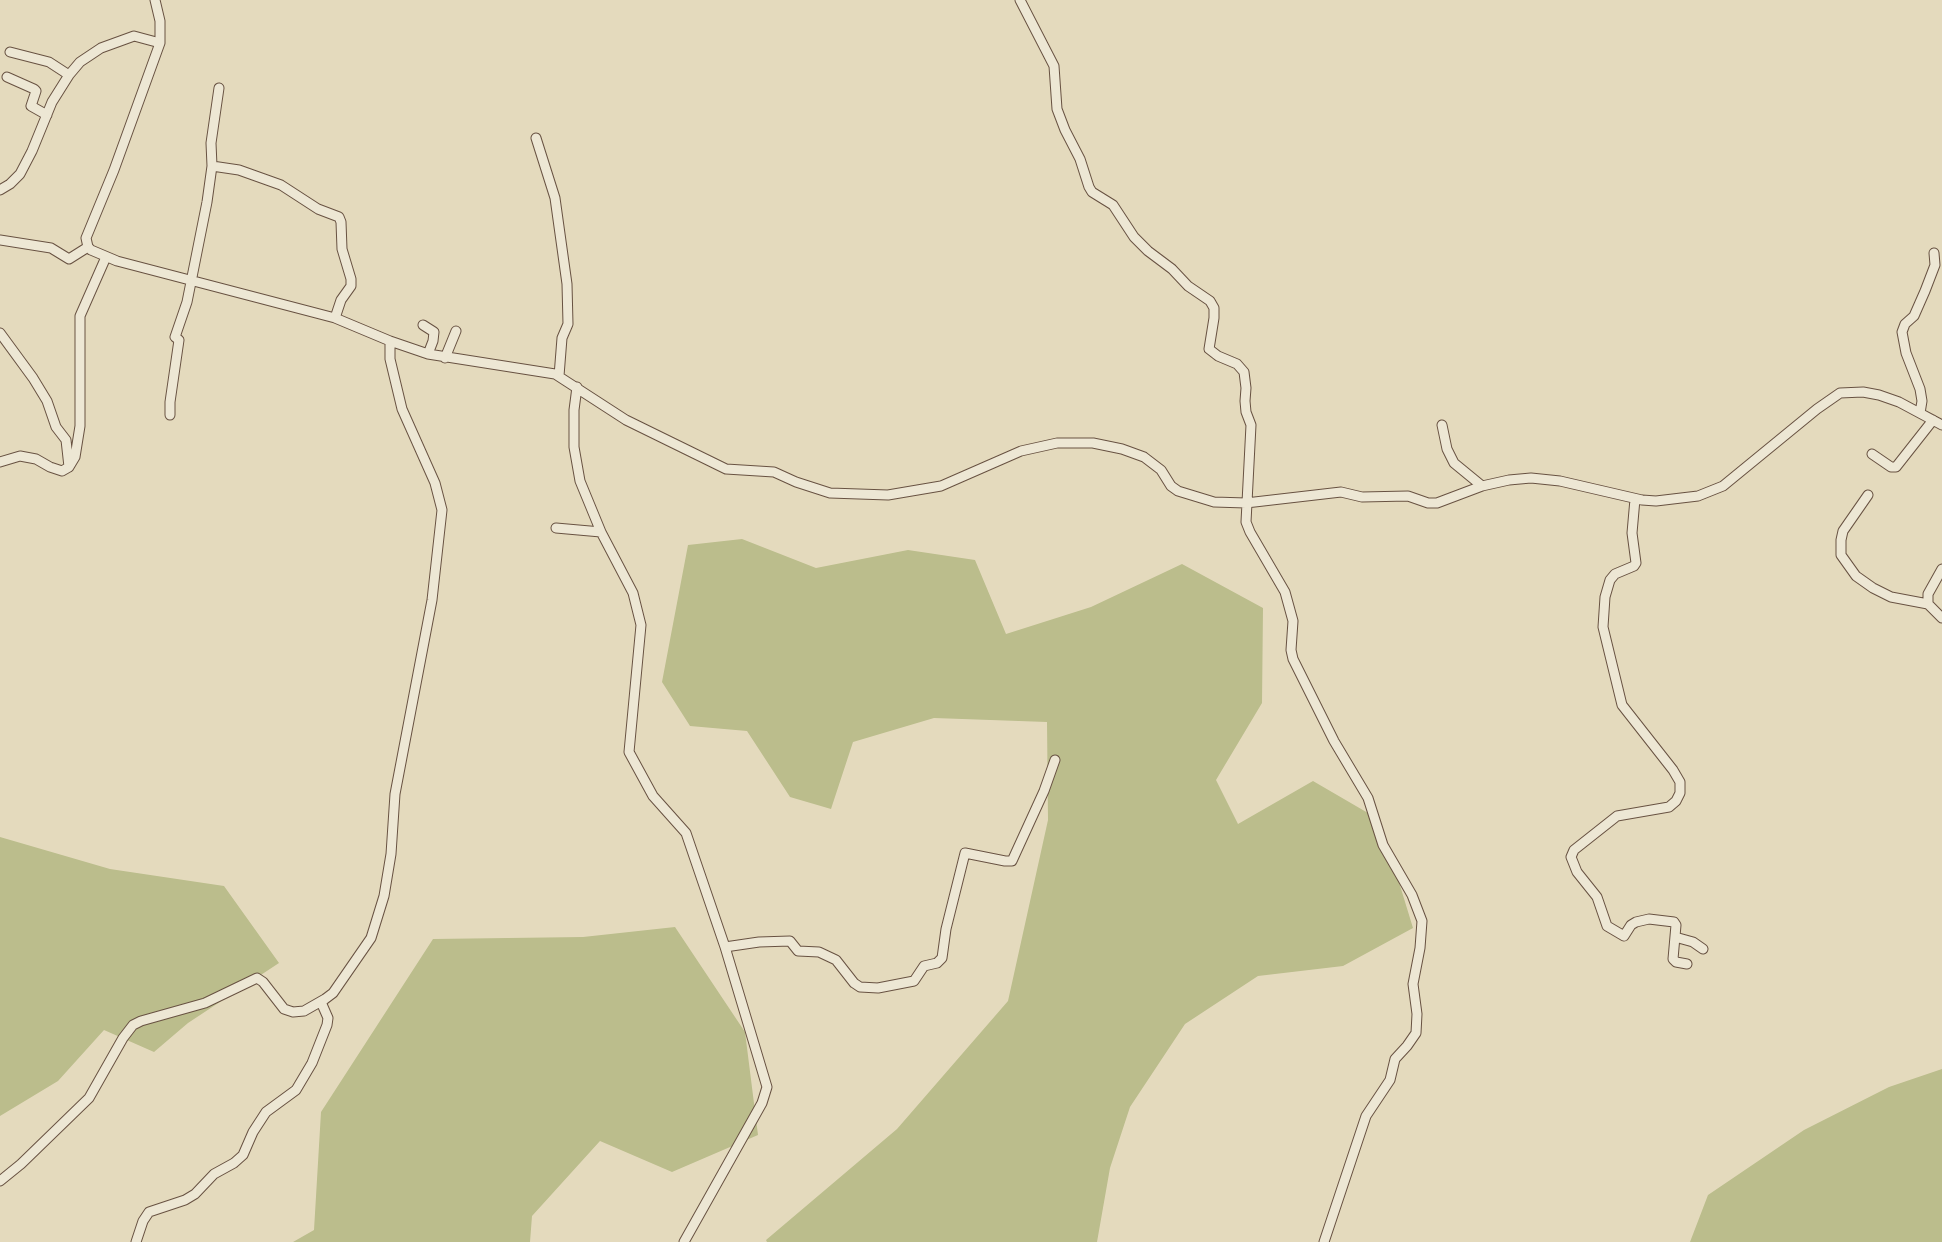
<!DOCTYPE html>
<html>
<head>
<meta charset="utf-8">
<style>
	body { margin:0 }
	canvas { display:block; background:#e4dabd }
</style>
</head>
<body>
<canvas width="1942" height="1242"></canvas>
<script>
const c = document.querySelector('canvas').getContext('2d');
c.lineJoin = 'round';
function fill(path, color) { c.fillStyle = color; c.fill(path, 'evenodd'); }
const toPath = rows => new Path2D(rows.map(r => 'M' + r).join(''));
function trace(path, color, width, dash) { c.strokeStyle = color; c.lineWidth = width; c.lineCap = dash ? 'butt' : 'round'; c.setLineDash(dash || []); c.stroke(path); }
const green = toPath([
	[742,539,816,568,908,550,975,560,1006,634,1091,607,1182,564,1263,608,1262,703,1216,780,1238,824,1313,781,1380,820,1413,928,1343,966,1258,976,1185,1024,1130,1107,1110,1168,1097,1242,767,1242,766,1240,897,1129,1008,1001,1048,820,1047,722,934,718,853,742,831,809,790,797,747,731,690,726,662,682,688,545],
	[0,837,110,869,224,886,279,963,188,1023,154,1052,104,1030,58,1081,0,1116],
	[675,927,745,1032,758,1135,672,1172,600,1141,532,1216,530,1242,293,1242,314,1230,321,1112,433,939,583,937],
	[1942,1069,1942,1242,1690,1242,1708,1195,1804,1130,1889,1087]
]);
const minor = toPath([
	[155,0,160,21,160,43,114,170,86,238,88,247,91,250,117,261,335,318,390,341,428,354,555,374,626,420,726,469,774,472,796,482,830,493,888,495,941,486,1021,451,1057,443,1093,443,1122,449,1144,457,1161,470,1171,486,1178,491,1214,502,1246,503,1341,492,1362,497,1408,496,1428,503,1437,503,1482,486,1509,480,1531,478,1560,481,1642,500,1656,501,1698,496,1723,486,1817,409,1840,393,1863,392,1879,395,1899,402,1942,425],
	[1020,0,1054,66,1057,109,1065,130,1080,159,1089,187,1092,192,1113,205,1134,237,1148,251,1172,269,1188,286,1210,301,1214,308,1214,318,1209,349,1218,356,1237,364,1244,372,1246,388,1245,401,1246,412,1251,425,1246,522,1250,532,1285,592,1293,621,1291,650,1293,659,1334,741,1368,798,1383,845,1412,895,1422,921,1420,948,1413,984,1417,1014,1416,1033,1407,1046,1395,1059,1390,1080,1366,1116,1324,1242],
	[10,52,49,62,69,75],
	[7,77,34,89,36,91,31,106,47,115],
	[536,138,555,198,567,284,568,324,562,338,559,376],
	[212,166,239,170,281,185,318,209,339,217,341,222,342,249,351,279,351,286,341,300,335,318],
	[0,190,10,184,20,174,32,151,52,102,69,75,80,62,101,48,134,36,160,43],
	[0,240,51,248,69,259,88,247],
	[423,325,434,332,433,341,428,354],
	[0,333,33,378,47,401,56,427,66,440,69,467],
	[445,358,456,331],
	[577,387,574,410,574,447,580,481,601,532,633,593,641,625,629,752,653,796,686,833,725,947,767,1087,762,1103,684,1242],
	[1920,413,1922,401,1920,389,1906,353,1902,332,1905,324,1914,316,1925,291,1935,265,1934,253],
	[170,415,170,402,179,340,175,337,187,302,207,202,212,166,211,143,219,88],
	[1442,425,1447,449,1454,463,1482,486],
	[1872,454,1891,467,1896,467,1933,420],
	[0,462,20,456,36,459,50,467,62,471,69,467,75,457,80,426,80,316,106,257],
	[1868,495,1843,531,1841,540,1841,555,1856,576,1873,588,1891,597,1928,604],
	[1635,499,1632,533,1636,563,1634,566,1615,574,1610,580,1605,597,1603,627,1622,705,1673,770,1680,782,1680,793,1676,801,1669,807,1617,816,1574,850,1571,857,1577,872,1597,897,1607,926,1624,936,1631,925,1636,922,1649,919,1674,922,1676,925,1673,959,1676,962,1687,964],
	[556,528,601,532],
	[1942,569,1928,594,1928,604,1942,618],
	[1675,937,1693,942,1703,949],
	[725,947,759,942,790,941,798,951,819,952,836,960,854,983,860,987,878,988,914,981,924,966,937,963,942,958,946,929,965,853,1005,861,1012,861,1044,791,1055,760],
	[0,1181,21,1164,89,1098,123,1038,133,1025,141,1021,205,1003,257,978,263,982,284,1009,293,1012,304,1011,325,999,333,993,371,938,384,896,391,854,395,794,432,600,442,510,435,483,402,409,390,359,390,341],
	[136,1242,143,1221,149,1212,185,1200,195,1194,214,1174,234,1163,243,1155,253,1132,266,1112,296,1090,312,1063,327,1025,328,1018,321,1002]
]);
fill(green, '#bbbd8c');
trace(minor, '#685242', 11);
trace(minor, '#ede7d4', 9);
</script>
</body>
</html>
